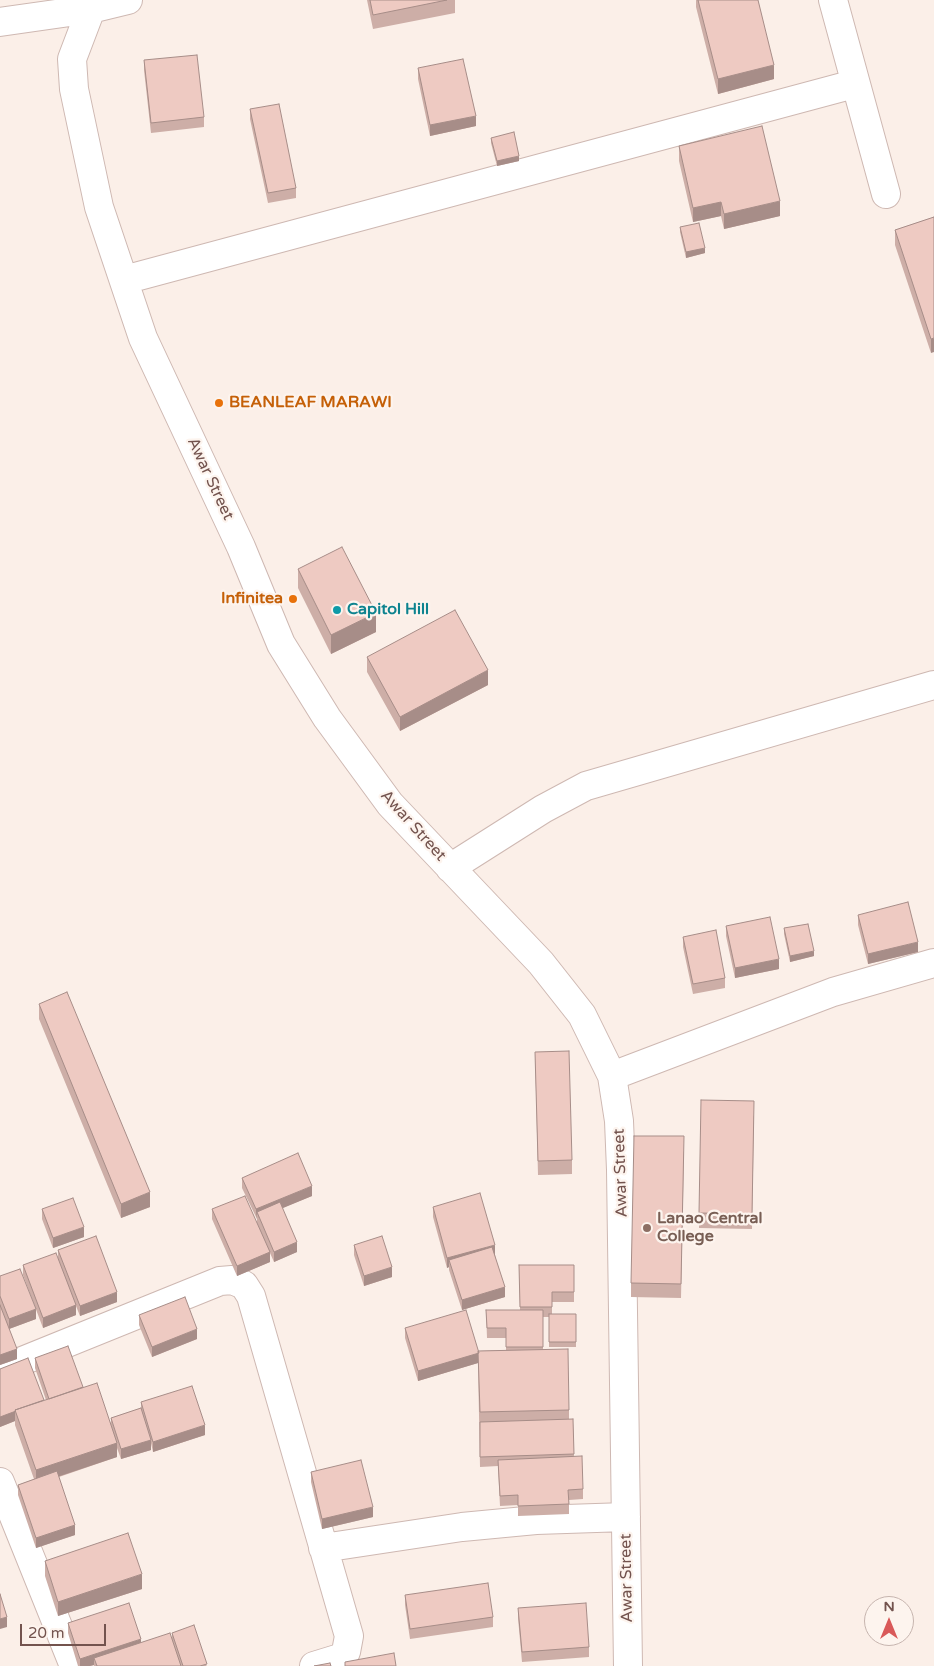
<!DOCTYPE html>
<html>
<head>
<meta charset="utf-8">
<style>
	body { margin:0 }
	#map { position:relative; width:934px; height:1666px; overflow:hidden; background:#fbefe8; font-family:"Varela Round",sans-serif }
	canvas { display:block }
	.north { position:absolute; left:864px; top:1596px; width:50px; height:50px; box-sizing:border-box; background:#fdf4ee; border:1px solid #c6b4ae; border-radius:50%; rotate:0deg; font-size:14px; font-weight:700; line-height:20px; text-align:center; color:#73534e }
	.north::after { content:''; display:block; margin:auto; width:18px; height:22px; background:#d95959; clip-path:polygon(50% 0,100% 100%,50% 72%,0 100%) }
	.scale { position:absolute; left:20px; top:1624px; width:86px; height:22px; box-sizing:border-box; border:2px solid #73534e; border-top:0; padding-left:6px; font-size:15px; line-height:18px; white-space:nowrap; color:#73534e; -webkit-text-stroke:4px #fdf4ee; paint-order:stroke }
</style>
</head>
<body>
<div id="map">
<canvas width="934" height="1666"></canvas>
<div class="north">N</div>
<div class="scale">20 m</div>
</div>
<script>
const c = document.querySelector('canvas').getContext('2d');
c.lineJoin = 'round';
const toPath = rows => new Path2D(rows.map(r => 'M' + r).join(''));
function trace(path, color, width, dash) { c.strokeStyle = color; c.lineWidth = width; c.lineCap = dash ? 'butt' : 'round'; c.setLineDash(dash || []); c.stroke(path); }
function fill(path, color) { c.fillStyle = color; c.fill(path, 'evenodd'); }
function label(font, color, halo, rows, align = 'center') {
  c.font = font + ' "Varela Round",sans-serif'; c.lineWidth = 4.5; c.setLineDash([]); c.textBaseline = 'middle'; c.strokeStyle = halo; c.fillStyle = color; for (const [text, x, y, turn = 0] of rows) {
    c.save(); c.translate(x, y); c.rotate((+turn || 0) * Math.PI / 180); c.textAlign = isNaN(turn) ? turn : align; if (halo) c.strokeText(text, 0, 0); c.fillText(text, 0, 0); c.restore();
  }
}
const minor = toPath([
	[91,0,91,9,72,59,74,89,99,207,143,338,241,547,281,644,327,718,390,804,541,963,582,1015,612,1076,619,1121,621,1170,628,1666],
	[833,0,886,194],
	[0,22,91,9,128,0],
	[124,280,854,84],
	[450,868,543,809,586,786,934,685],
	[612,1076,833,992,934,963],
	[0,1370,220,1281,232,1280,244,1285,251,1296,349,1636,346,1652,340,1658,314,1666],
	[0,1482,74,1666],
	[323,1548,462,1527,536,1520,626,1517]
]);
const wall = toPath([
	[367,0,455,0,455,13,373,29],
	[696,0,758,0,774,79,718,94,696,7],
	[144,60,204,117,204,127,151,133,144,70],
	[418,68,476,126,430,136,418,79],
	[250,109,296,188,296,198,268,203,250,119],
	[491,138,519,161,497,166,491,143],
	[679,146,780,216,724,229,721,216,693,222,679,161],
	[934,217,931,353,895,245,895,230],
	[680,227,705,253,686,258,680,232],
	[298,569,376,632,331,654,298,588],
	[367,657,488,685,400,731,367,672],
	[858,915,918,952,868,964,858,925],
	[726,926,779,969,735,978,726,936],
	[784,928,814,956,790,962,784,934],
	[683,937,725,978,725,988,693,994,683,947],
	[39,1004,150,1207,121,1218,39,1019],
	[535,1052,572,1160,572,1174,538,1175],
	[754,1115,752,1229,699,1228,699,1213],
	[684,1151,681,1298,631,1297,631,1283],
	[242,1178,312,1196,282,1208,297,1252,274,1262,270,1253,270,1262,237,1276,212,1219,212,1209,257,1222,257,1219,242,1188],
	[433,1207,495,1255,505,1297,462,1310,449,1270,449,1267,447,1268,433,1217],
	[42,1209,84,1237,53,1248,42,1219],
	[354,1245,392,1277,364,1286,354,1255],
	[58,1250,117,1302,80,1316,76,1306,76,1315,43,1328,23,1275,23,1265,58,1259],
	[519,1265,574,1265,574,1302,552,1302,552,1314,576,1314,576,1347,549,1347,549,1317,543,1317,543,1349,569,1410,569,1419,573,1419,574,1457,583,1489,583,1499,569,1500,569,1514,518,1516,518,1505,500,1506,498,1466,480,1467,478,1363,418,1381,405,1338,405,1328,478,1351,506,1350,506,1338,487,1338,486,1310,520,1310],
	[0,1276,36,1319,9,1329,17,1359,0,1365],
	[139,1315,197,1339,152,1357,139,1325],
	[35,1358,83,1387,111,1423,111,1418,141,1408,141,1402,205,1435,153,1452,151,1443,151,1450,121,1459,117,1448,117,1457,59,1477,75,1535,36,1548,18,1495,18,1485,34,1479,15,1425,15,1421,0,1427,0,1369,44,1401,46,1400,35,1368],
	[311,1472,373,1517,322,1529,311,1482],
	[45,1561,142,1589,58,1616,45,1576],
	[405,1595,493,1617,493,1627,410,1639,405,1605],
	[518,1608,589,1647,589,1657,522,1662,518,1618],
	[68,1623,141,1643,172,1638,172,1633,207,1666,94,1666,94,1665,90,1666,78,1666,68,1633]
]);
const shadedWall = toPath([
	[774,65,774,79,718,94,718,79],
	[476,116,476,126,430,136,430,125],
	[519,156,519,161,497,166,497,161],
	[780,201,780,216,724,229,724,214],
	[721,202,721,216,693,222,693,208],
	[705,248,705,253,686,258,686,252],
	[934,338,934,352,931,353,931,339],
	[376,613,376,632,331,654,331,635],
	[488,670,488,685,400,731,400,717],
	[918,942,918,952,868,964,868,954],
	[814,951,814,956,790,962,790,956],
	[779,959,779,969,735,978,735,968],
	[312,1186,312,1196,259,1218,257,1212,256,1219,256,1209],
	[150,1192,150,1207,121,1218,121,1204],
	[84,1227,84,1237,53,1248,53,1238],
	[297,1242,297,1252,274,1262,274,1252],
	[495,1245,495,1255,449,1260,449,1267,447,1268,447,1258],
	[270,1252,270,1262,237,1276,237,1266],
	[392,1267,392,1277,364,1286,364,1276],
	[505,1287,505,1297,462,1310,462,1300],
	[117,1292,117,1302,80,1316,80,1306],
	[76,1305,76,1315,43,1328,43,1318],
	[36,1309,36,1319,9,1329,9,1319],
	[197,1329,197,1339,152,1357,152,1347],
	[17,1349,17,1359,0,1365,0,1355],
	[478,1353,478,1363,418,1381,418,1371],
	[15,1411,15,1421,0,1427,0,1417],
	[205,1425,205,1435,153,1452,153,1442],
	[151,1440,151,1450,121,1459,121,1449],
	[117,1443,117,1457,36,1484,36,1470],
	[373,1507,373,1517,322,1529,322,1519],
	[75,1525,75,1535,36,1548,36,1538],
	[142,1574,142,1589,58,1616,58,1602],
	[7,1617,7,1627,0,1629,0,1619],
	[141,1639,141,1649,94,1658,94,1665,90,1666,80,1666,80,1659]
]);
const building = toPath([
	[370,0,447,0,373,15,370,0],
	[698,0,758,0,774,65,718,79,698,0],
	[197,55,204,117,151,123,144,60,197,55],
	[463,59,476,116,430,125,418,68,463,59],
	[279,104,296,188,268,193,250,109,279,104],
	[762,126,780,201,724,214,721,202,693,208,679,146,762,126],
	[514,132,519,156,497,161,491,138,514,132],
	[934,217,934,338,931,339,895,230,934,217],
	[699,223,705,248,686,252,680,227,699,223],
	[342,547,376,613,331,635,298,569,342,547],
	[455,610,488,670,400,717,367,657,455,610],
	[908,902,918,942,868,954,858,915,908,902],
	[770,917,779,959,735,968,726,926,770,917],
	[808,924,814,951,790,956,784,928,808,924],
	[716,930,725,978,693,984,683,937,716,930],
	[67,992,150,1192,121,1204,39,1004,67,992],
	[569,1051,572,1160,538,1161,535,1052,569,1051],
	[701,1100,754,1101,752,1214,699,1213,701,1100],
	[634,1136,684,1136,681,1284,631,1283,634,1136],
	[298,1153,312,1186,256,1209,242,1178,298,1153],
	[480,1193,495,1245,447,1258,433,1207,480,1193],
	[245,1196,270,1252,237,1266,212,1209,245,1196],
	[73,1198,84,1227,53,1238,42,1209,73,1198],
	[280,1202,297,1242,274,1252,257,1212,280,1202],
	[96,1236,117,1292,80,1306,58,1250,96,1236],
	[382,1236,392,1267,364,1276,354,1245,382,1236],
	[492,1247,505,1287,462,1300,449,1260,492,1247],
	[56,1253,76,1305,43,1318,23,1265,56,1253],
	[519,1265,574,1265,574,1292,552,1292,552,1307,520,1307,519,1265],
	[20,1269,36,1309,9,1319,0,1296,0,1276,20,1269],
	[185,1297,197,1329,152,1347,139,1315,185,1297],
	[0,1305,17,1349,0,1355,0,1305],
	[466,1310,479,1353,418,1371,405,1328,466,1310],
	[486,1310,543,1310,543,1347,506,1347,506,1328,487,1328,486,1310],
	[549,1314,576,1314,576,1342,549,1342,549,1314],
	[68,1346,83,1387,49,1399,35,1358,68,1346],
	[568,1349,569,1410,480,1412,478,1351,568,1349],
	[28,1358,44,1400,15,1410,16,1411,0,1417,0,1369,28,1358],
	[97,1383,117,1443,36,1470,15,1410,97,1383],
	[192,1386,205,1425,153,1442,141,1402,192,1386],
	[141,1408,151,1440,121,1449,111,1418,141,1408],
	[573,1419,574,1454,480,1457,480,1422,573,1419],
	[582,1456,583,1489,568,1490,569,1504,518,1506,518,1495,500,1496,498,1460,582,1456],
	[361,1460,373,1507,322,1519,311,1472,361,1460],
	[57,1471,75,1525,36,1538,18,1485,57,1471],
	[128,1533,142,1574,58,1602,45,1561,128,1533],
	[488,1583,493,1617,410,1629,405,1595,488,1583],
	[0,1594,7,1617,0,1619,0,1594],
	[129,1603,141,1639,80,1659,68,1623,129,1603],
	[586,1603,589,1647,522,1652,518,1608,586,1603],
	[194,1625,207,1664,200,1666,183,1666,172,1633,194,1625],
	[170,1633,181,1666,97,1666,94,1658,170,1633],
	[394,1653,396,1666,345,1666,345,1662,394,1653],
	[330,1663,331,1666,314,1666,330,1663]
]);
const markers = [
	[219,403,5,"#e8710a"],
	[293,599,5,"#e8710a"],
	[337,610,5,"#0f9aa8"],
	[647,1228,5,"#8d6e63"]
];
const foodNames = [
	["BEANLEAF MARAWI",229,403],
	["Infinitea",283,599,"right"]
];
const streetNames = [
	["Awar Street",210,479,65],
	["Awar Street",413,826,48],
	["Awar Street",621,1173,-92],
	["Awar Street",627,1578,-91]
];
const cultureNames = [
	["Capitol Hill",347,610]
];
const educationNames = [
	["Lanao Central",657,1219],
	["College",657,1237]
];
trace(minor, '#ceb8b2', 30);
trace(minor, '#fff', 28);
fill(wall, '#cdaea7');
fill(shadedWall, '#a78d88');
fill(building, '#eecac2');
trace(building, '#a78d88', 1);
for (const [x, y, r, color] of markers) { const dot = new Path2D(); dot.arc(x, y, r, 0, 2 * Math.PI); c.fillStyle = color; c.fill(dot); trace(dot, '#fdf4ee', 2); }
label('bold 16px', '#c56008', '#fdf4ee', foodNames, 'left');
label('16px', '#73534e', '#fdf4ee', streetNames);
label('bold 16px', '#0d838f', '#fdf4ee', cultureNames, 'left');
label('bold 16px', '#785e54', '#fdf4ee', educationNames, 'left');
</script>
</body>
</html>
